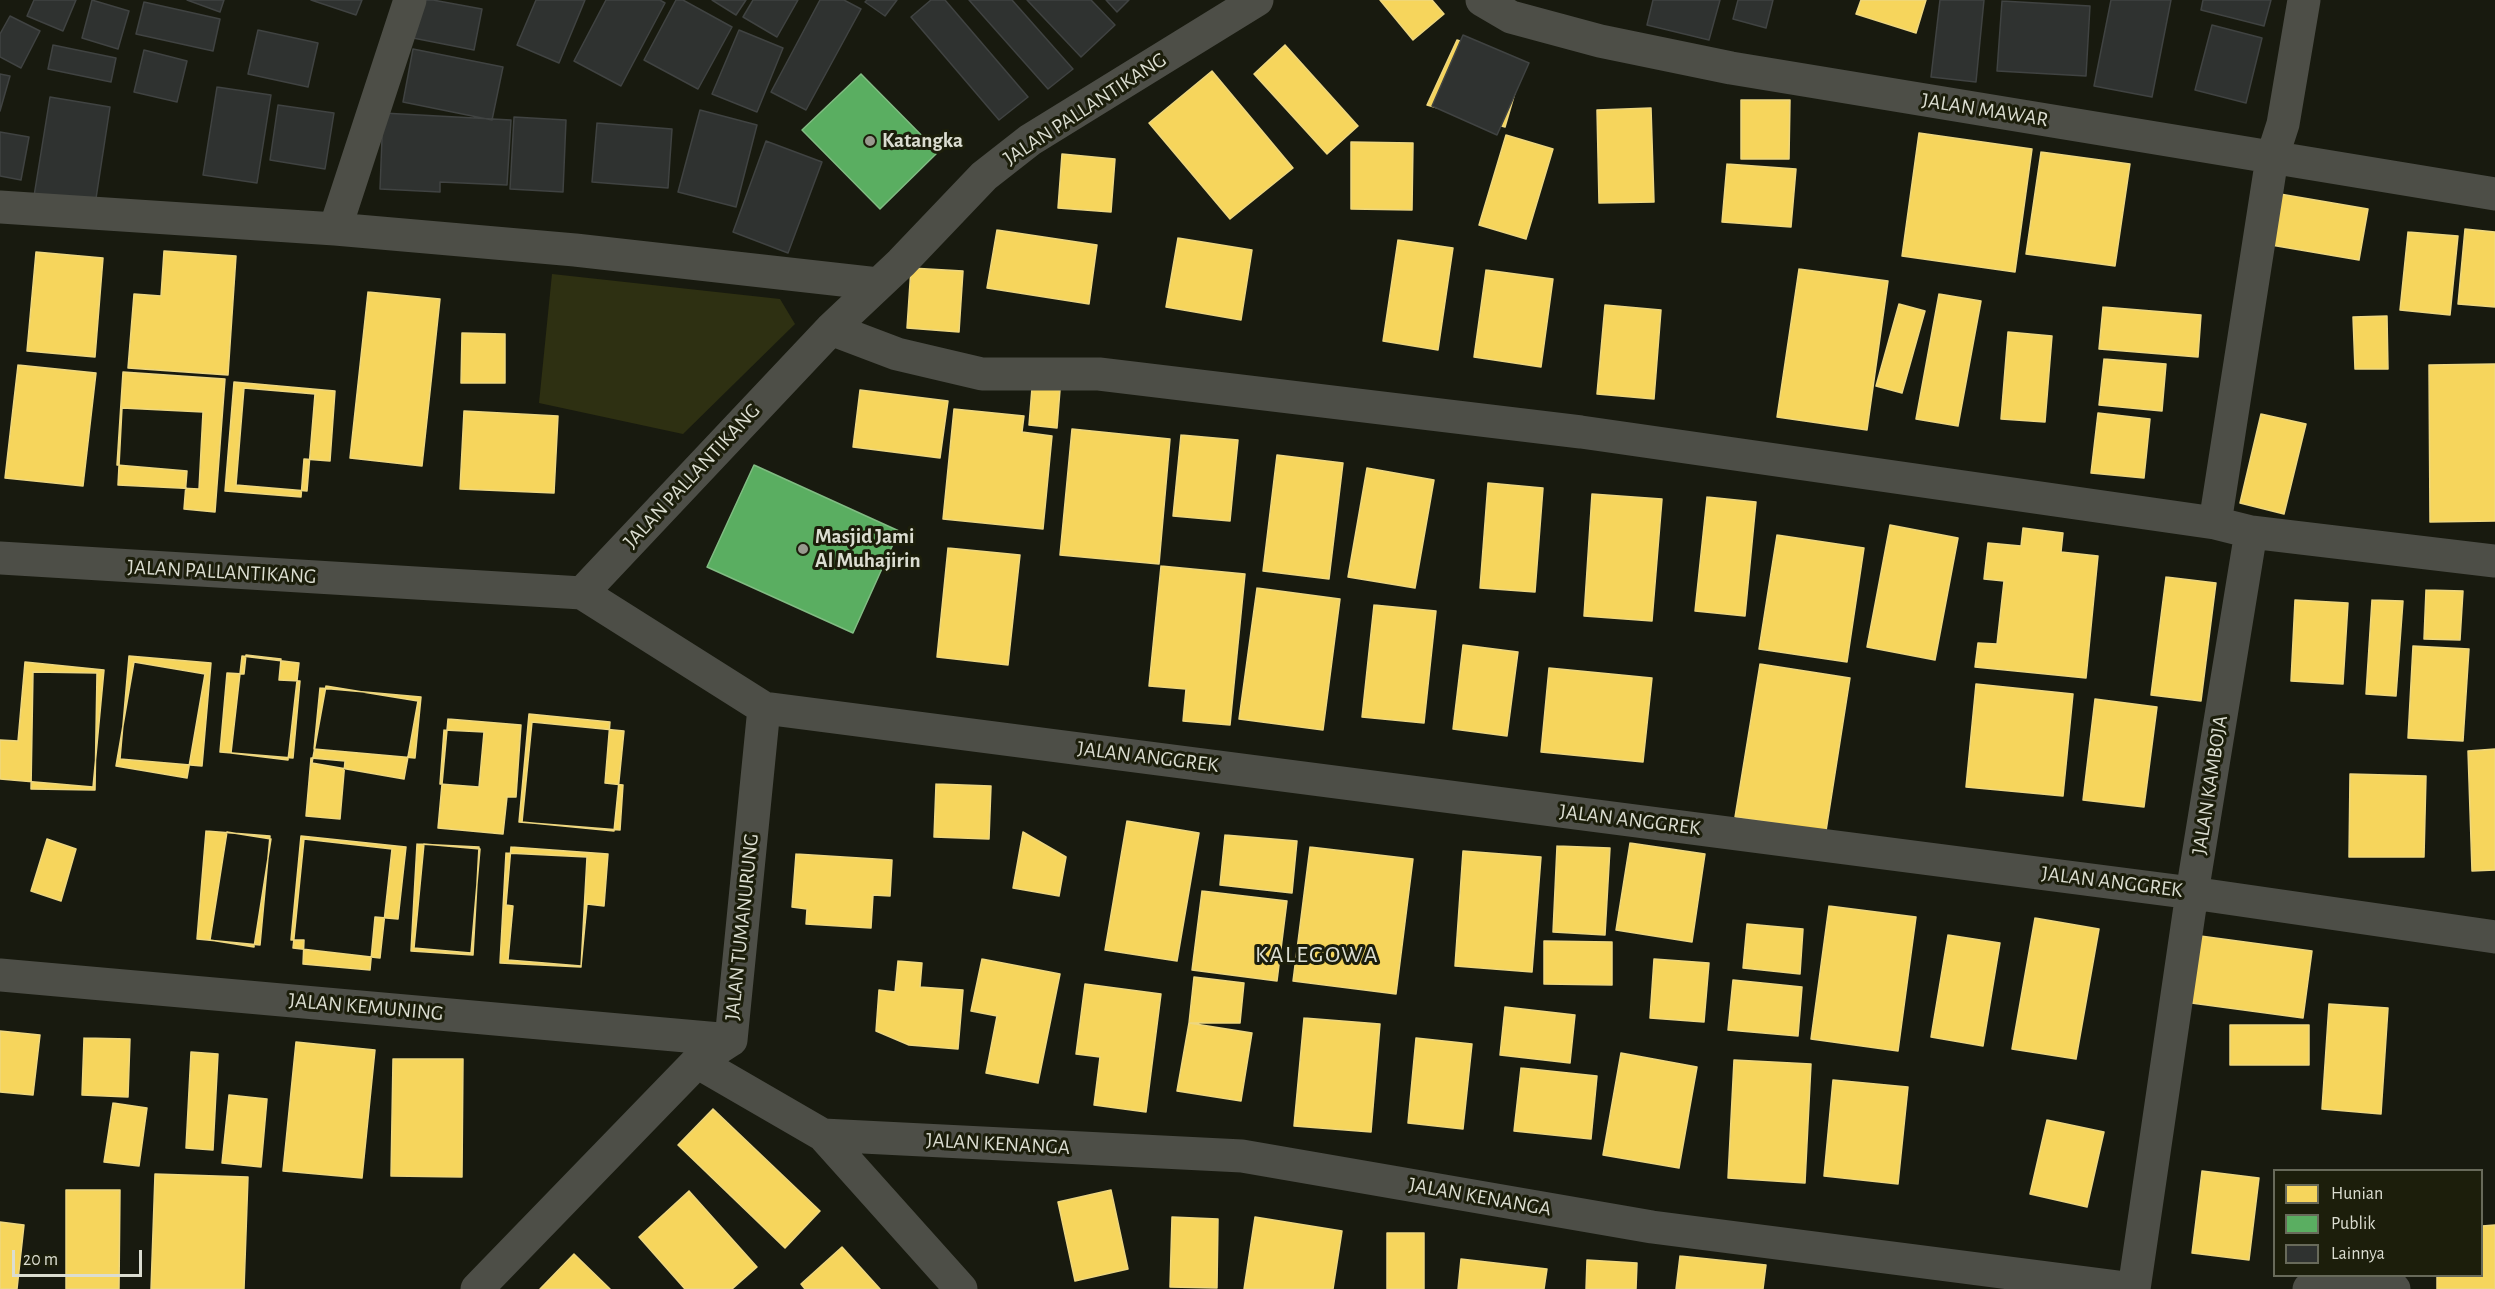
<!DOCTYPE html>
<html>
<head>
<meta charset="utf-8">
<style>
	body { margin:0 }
	#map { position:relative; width:2495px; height:1289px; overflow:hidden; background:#181a0f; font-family:"Alegreya Sans",sans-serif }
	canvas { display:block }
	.legend { position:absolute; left:2273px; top:1169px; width:210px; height:108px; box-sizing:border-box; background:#1c1e0b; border:2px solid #686a5a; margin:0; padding:8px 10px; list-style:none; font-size:18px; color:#dbddd1 }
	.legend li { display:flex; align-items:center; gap:12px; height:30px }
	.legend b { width:30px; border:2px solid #686a5a }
	.scale { position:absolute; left:12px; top:1250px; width:130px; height:27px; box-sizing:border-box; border:3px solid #dbddd1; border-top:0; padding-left:8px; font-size:18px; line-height:21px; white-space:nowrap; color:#dbddd1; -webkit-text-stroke:4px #1c1e0b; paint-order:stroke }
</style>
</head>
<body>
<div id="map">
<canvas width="2495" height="1289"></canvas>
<ul class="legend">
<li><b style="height:16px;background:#f6d55c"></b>Hunian</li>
<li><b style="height:16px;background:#5aae61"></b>Publik</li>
<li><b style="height:16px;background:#2f3230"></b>Lainnya</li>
</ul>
<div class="scale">20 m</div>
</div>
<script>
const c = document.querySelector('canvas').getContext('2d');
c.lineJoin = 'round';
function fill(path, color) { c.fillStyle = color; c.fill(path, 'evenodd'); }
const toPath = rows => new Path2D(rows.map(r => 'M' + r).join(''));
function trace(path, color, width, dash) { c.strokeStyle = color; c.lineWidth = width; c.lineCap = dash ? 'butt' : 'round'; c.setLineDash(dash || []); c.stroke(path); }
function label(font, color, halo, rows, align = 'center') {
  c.font = font + ' "Alegreya Sans",sans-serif'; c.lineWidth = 6; c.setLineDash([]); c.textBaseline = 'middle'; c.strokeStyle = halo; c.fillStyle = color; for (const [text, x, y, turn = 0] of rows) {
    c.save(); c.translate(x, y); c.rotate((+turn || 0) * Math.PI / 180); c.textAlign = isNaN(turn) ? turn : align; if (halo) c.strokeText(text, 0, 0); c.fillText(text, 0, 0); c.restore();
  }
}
const green = toPath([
	[552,274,780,299,795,324,683,434,539,403]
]);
const homes = toPath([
	[1380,0,1432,0,1444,14,1413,40,1380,0],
	[1861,0,1926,0,1916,33,1856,14,1861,0],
	[1457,40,1524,62,1505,127,1427,105,1457,40],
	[1285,45,1358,126,1327,154,1254,74,1285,45],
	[1212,71,1293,168,1230,219,1149,123,1212,71],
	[1741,100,1790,100,1789,159,1741,159,1741,100],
	[1651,108,1654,202,1599,203,1597,110,1651,108],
	[1919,133,2032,149,2015,272,1902,256,1919,133],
	[1506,135,1553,149,1526,239,1479,225,1506,135],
	[1351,142,1413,143,1412,210,1351,209,1351,142],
	[2041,152,2130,164,2115,266,2026,254,2041,152],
	[1062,154,1115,159,1111,212,1058,208,1062,154],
	[1727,164,1796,169,1791,227,1722,222,1727,164],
	[2280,194,2368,209,2359,260,2271,245,2280,194],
	[2465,229,2495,232,2495,307,2458,304,2465,229],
	[997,230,1097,245,1089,304,987,288,997,230],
	[2408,232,2458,236,2450,315,2400,310,2408,232],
	[1178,238,1252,250,1241,320,1166,307,1178,238],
	[1398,240,1453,248,1438,350,1383,341,1398,240],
	[164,251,236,256,228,375,128,368,134,294,161,296,164,251],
	[36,252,103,258,95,357,27,351,36,252],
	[911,268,963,271,959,332,907,328,911,268],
	[1799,269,1888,281,1867,430,1777,417,1799,269],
	[1486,270,1553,279,1541,367,1474,357,1486,270],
	[368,292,440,299,422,466,350,458,368,292],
	[1939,294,1981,301,1958,426,1916,419,1939,294],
	[1899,304,1925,311,1902,393,1876,386,1899,304],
	[1605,305,1661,310,1654,399,1597,394,1605,305],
	[2103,307,2201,315,2198,357,2099,349,2103,307],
	[2387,316,2388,369,2355,369,2353,317,2387,316],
	[2008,332,2052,336,2045,422,2001,419,2008,332],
	[462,333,505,334,505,383,461,383,462,333],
	[2104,359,2166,364,2162,411,2099,405,2104,359],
	[2495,364,2495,521,2430,522,2429,365,2495,364],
	[18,365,96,373,83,486,5,478,18,365],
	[123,372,225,379,215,512,184,509,187,471,117,465,123,372],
	[234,382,335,391,330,461,304,459,301,497,225,491,234,382],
	[244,388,315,394,307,491,236,485,244,388],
	[1032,388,1060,390,1057,428,1029,425,1032,388],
	[860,390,948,401,940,458,853,447,860,390],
	[122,408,203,412,199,489,118,485,122,408],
	[954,409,1024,416,1022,432,1052,436,1043,529,943,519,954,409],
	[464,411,558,416,554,493,460,489,464,411],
	[2098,413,2150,419,2144,478,2091,473,2098,413],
	[2261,414,2306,424,2284,514,2240,503,2261,414],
	[1072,429,1170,439,1159,564,1060,555,1072,429],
	[1181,435,1238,440,1230,521,1173,516,1181,435],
	[1277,455,1343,463,1329,579,1263,571,1277,455],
	[1367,468,1434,480,1415,588,1348,577,1367,468],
	[1488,483,1543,488,1535,592,1480,588,1488,483],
	[1592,494,1662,499,1652,621,1584,616,1592,494],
	[1707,497,1756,502,1745,616,1695,611,1707,497],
	[1890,525,1958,538,1935,660,1867,647,1890,525],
	[2023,528,2063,533,2061,552,2098,556,2086,678,1975,667,1978,643,1997,644,2004,581,1984,579,1988,543,2021,546,2023,528],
	[1777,535,1864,548,1847,662,1759,649,1777,535],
	[948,548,1020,555,1008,665,937,657,948,548],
	[1161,566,1245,574,1230,725,1183,721,1186,689,1149,686,1161,566],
	[2166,577,2216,583,2201,701,2151,695,2166,577],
	[1257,588,1340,599,1323,730,1239,719,1257,588],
	[2426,590,2463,591,2460,640,2424,639,2426,590],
	[2295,600,2348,603,2343,684,2291,681,2295,600],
	[2372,600,2403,601,2396,696,2366,694,2372,600],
	[1374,605,1436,611,1424,723,1362,717,1374,605],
	[1463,645,1518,652,1507,736,1453,729,1463,645],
	[2413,646,2469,649,2463,741,2408,738,2413,646],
	[246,655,281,659,279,680,300,681,293,758,220,752,227,673,244,674,246,655],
	[129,656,211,663,202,766,120,759,129,656],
	[242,656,299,663,288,760,231,753,242,656],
	[25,662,104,670,93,787,0,779,0,740,18,741,25,662],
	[134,662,205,674,187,778,116,766,134,662],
	[1760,664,1850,678,1826,831,1735,817,1760,664],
	[1549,668,1652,678,1643,762,1541,752,1549,668],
	[33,672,97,673,95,790,31,789,33,672],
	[1976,684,2073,694,2063,796,1966,787,1976,684],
	[326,686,418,701,404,779,312,763,326,686],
	[320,688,421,697,415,758,314,749,320,688],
	[2095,699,2157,707,2144,807,2083,800,2095,699],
	[529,714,610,722,605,783,623,785,620,830,519,822,529,714],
	[448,719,521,725,516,797,507,797,503,834,438,828,448,719],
	[532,722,624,731,614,831,522,822,532,722],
	[444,730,484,732,479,787,440,784,444,730],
	[2495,749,2495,870,2472,871,2468,751,2495,749],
	[311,758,345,761,340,819,306,816,311,758],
	[2350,774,2426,776,2424,857,2349,857,2350,774],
	[936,784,991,786,989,839,934,837,936,784],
	[1127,821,1199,833,1177,961,1105,950,1127,821],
	[206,831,270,836,260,945,197,939,206,831],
	[227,832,271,839,254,947,210,940,227,832],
	[1023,832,1066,857,1059,896,1013,888,1023,832],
	[1225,835,1297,841,1292,893,1220,885,1225,835],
	[301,836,406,847,398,919,375,917,370,970,303,964,304,940,291,940,301,836],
	[47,839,76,849,61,901,31,891,47,839],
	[304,839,392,849,380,958,293,948,304,839],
	[1630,843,1705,854,1692,942,1616,930,1630,843],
	[417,844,479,847,473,955,411,951,417,844],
	[424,844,480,849,471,953,414,948,424,844],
	[1557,846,1610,848,1605,935,1553,932,1557,846],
	[511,847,608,854,604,906,587,904,581,966,508,960,513,906,506,905,511,847],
	[1310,847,1413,859,1396,994,1293,981,1310,847],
	[1463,851,1541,857,1532,972,1455,966,1463,851],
	[506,853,587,857,581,967,500,963,506,853],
	[796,854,892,860,890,896,873,895,871,928,806,924,807,909,792,907,796,854],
	[1202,891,1287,901,1277,981,1192,970,1202,891],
	[1829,906,1916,917,1898,1051,1811,1039,1829,906],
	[2035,918,2099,929,2076,1059,2012,1049,2035,918],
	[1747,924,1803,929,1800,974,1743,968,1747,924],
	[1948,935,2000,943,1983,1046,1931,1037,1948,935],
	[2193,935,2312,951,2303,1018,2184,1002,2193,935],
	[1544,941,1612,942,1612,985,1544,984,1544,941],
	[982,959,1060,974,1038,1083,986,1073,997,1016,971,1011,982,959],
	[1654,959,1709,963,1704,1022,1650,1018,1654,959],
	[898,961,922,963,920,987,963,990,958,1049,909,1045,876,1031,879,990,895,992,898,961],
	[1194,977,1244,983,1240,1023,1189,1023,1194,977],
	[1733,980,1802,987,1798,1036,1728,1030,1733,980],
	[1085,984,1161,994,1146,1112,1094,1105,1100,1057,1076,1054,1085,984],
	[2329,1004,2388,1008,2381,1114,2322,1109,2329,1004],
	[1505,1007,1575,1015,1570,1063,1500,1055,1505,1007],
	[1304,1018,1380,1024,1371,1132,1294,1126,1304,1018],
	[1189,1023,1252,1033,1241,1101,1177,1091,1189,1023],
	[2230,1025,2309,1025,2309,1065,2230,1065,2230,1025],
	[0,1031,40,1035,33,1095,0,1092,0,1031],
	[84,1038,130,1039,128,1097,82,1095,84,1038],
	[1416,1038,1472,1044,1463,1129,1408,1123,1416,1038],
	[296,1042,375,1050,362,1178,283,1171,296,1042],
	[191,1052,218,1054,213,1150,186,1148,191,1052],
	[1621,1053,1697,1067,1679,1168,1603,1155,1621,1053],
	[393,1059,463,1059,462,1177,391,1176,393,1059],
	[1734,1060,1811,1064,1805,1183,1728,1178,1734,1060],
	[1521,1068,1597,1076,1591,1139,1514,1131,1521,1068],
	[1833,1080,1908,1087,1898,1184,1824,1176,1833,1080],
	[229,1095,267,1099,261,1167,222,1163,229,1095],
	[113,1103,147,1108,139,1166,104,1162,113,1103],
	[713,1109,820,1211,785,1248,678,1145,713,1109],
	[2047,1120,2104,1132,2087,1207,2030,1194,2047,1120],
	[2202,1171,2259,1178,2249,1260,2192,1253,2202,1171],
	[155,1174,248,1177,244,1289,151,1289,155,1174],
	[66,1190,120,1190,119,1289,66,1289,66,1190],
	[1111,1190,1128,1269,1075,1281,1058,1202,1111,1190],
	[689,1191,757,1267,732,1289,685,1289,639,1237,689,1191],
	[1172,1217,1218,1219,1217,1288,1170,1287,1172,1217],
	[1255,1217,1342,1231,1333,1289,1244,1289,1255,1217],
	[0,1222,24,1225,17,1289,0,1289,0,1222],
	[2495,1225,2495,1289,2437,1289,2437,1276,2482,1276,2482,1226,2495,1225],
	[1387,1233,1424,1233,1424,1289,1387,1289,1387,1233],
	[842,1247,880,1289,805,1289,801,1284,842,1247],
	[574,1254,610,1289,540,1289,574,1254],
	[1680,1256,1766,1265,1763,1289,1676,1289,1680,1256],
	[1461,1259,1547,1269,1544,1289,1458,1289,1461,1259],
	[1587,1260,1637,1263,1636,1289,1586,1289,1587,1260]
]);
const public = toPath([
	[861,74,938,152,880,209,802,130,861,74],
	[754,465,899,531,853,633,707,567,754,465]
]);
const building = toPath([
	[34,0,76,0,63,31,27,16,34,0],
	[92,0,129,11,118,49,82,38,92,0],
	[187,0,224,0,220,12,187,0],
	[311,0,362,0,356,15,311,0],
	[420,0,433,0,482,9,474,50,413,38,420,0],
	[536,0,585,0,559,63,517,45,536,0],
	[606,0,660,0,665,3,621,86,574,61,606,0],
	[676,0,683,0,732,27,698,89,644,60,676,0],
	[712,0,746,0,736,15,712,0],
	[753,0,798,0,777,37,743,17,753,0],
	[820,0,844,0,861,9,806,110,771,92,820,0],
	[867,0,897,0,885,16,865,2,867,0],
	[931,0,945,0,1028,97,999,120,911,17,931,0],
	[969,0,1012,0,1073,69,1048,89,969,0],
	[1027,0,1091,0,1115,25,1081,57,1027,0],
	[1106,0,1129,0,1117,12,1106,0],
	[1653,0,1720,0,1709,40,1647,25,1653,0],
	[1738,0,1773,0,1766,28,1733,19,1738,0],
	[1940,0,1984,0,1976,82,1931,77,1940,0],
	[2111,0,2171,0,2152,97,2094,86,2111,0],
	[2203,0,2271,0,2264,26,2201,10,2203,0],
	[2002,1,2090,6,2086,76,1997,71,2002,1],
	[144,2,220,19,213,51,136,34,144,2],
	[10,16,40,31,21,68,0,57,0,34,10,16],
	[2212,25,2262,38,2246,103,2195,90,2212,25],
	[258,30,318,43,308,87,248,74,258,30],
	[739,30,783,48,757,112,712,94,739,30],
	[1463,35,1529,63,1497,135,1432,106,1463,35],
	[53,45,116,58,111,82,48,69,53,45],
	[413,49,503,67,492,120,403,102,413,49],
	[144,50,187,61,177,102,134,92,144,50],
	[0,74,10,76,0,111,0,74],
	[217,87,271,95,257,183,203,175,217,87],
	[50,97,110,107,95,205,34,196,50,97],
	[278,105,334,113,325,169,270,160,278,105],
	[700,110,757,125,736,207,678,192,700,110],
	[383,113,511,120,507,185,440,182,440,192,380,189,383,113],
	[514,117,566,120,563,192,510,189,514,117],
	[597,123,672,129,668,188,592,182,597,123],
	[0,132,29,137,21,180,0,176,0,132],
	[766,141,822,162,788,253,733,232,766,141]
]);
const minor = toPath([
	[1482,0,1511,17,1600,41,1731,68,2495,194],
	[0,207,335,229,575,250,878,284],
	[335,229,410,0],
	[831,329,897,354,982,374,1099,374,1581,432,2215,523,2251,532,2192,893,2134,1289],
	[2215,523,2272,158,2283,124,2304,0],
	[2251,532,2495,561],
	[0,558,582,593,764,708,731,1040],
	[582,593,831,329,901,263,984,176,1030,140,1257,0],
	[764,708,2192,893,2495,937],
	[0,975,731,1040],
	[697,1062,823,1135,961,1289],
	[823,1135,1242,1156,1652,1227,2134,1289],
	[2370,1276,2381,1277,2394,1289],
	[477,1289,697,1062,731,1040],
	[2309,1289,2367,1276]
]);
const markers = [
	[870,141,6,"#97998d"],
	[803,549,6,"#97998d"]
];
const streetNames = [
	["JALAN PALLANTIKANG",1085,109,-33],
	["JALAN MAWAR",1985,110,9],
	["JALAN PALLANTIKANG",692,476,-47],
	["JALAN PALLANTIKANG",222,572,3],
	["JALAN ANGGREK",1148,757,7],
	["JALAN KAMBOJA",2210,785,-81],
	["JALAN ANGGREK",1630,820,7],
	["JALAN ANGGREK",2112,882,7],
	["JALAN TUMANURUNG",742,927,-84],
	["JALAN KEMUNING",366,1007,5],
	["JALAN KENANGA",998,1144,3],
	["JALAN KENANGA",1480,1197,10]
];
const poiNames = [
	["Katangka",882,141],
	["Masjid Jami",815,537],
	["Al Muhajirin",815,561]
];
const quarterNames = [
	["KALEGOWA",1317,955]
];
fill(green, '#2e3012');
fill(homes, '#f6d55c');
trace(homes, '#eed77f', 1.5);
fill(public, '#5aae61');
trace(public, '#81bc83', 1.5);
fill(building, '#2f3230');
trace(building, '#404342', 1.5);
trace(minor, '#4d4e47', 33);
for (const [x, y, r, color] of markers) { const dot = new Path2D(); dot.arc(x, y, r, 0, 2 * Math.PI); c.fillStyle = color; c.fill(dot); trace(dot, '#1c1e0b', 2); }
label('21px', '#dbddd1', '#1c1e0b', streetNames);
label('bold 21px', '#dbddd1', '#1c1e0b', poiNames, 'left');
c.letterSpacing = '1.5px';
label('24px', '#dbddd1', '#1c1e0b', quarterNames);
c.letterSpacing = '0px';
</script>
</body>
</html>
